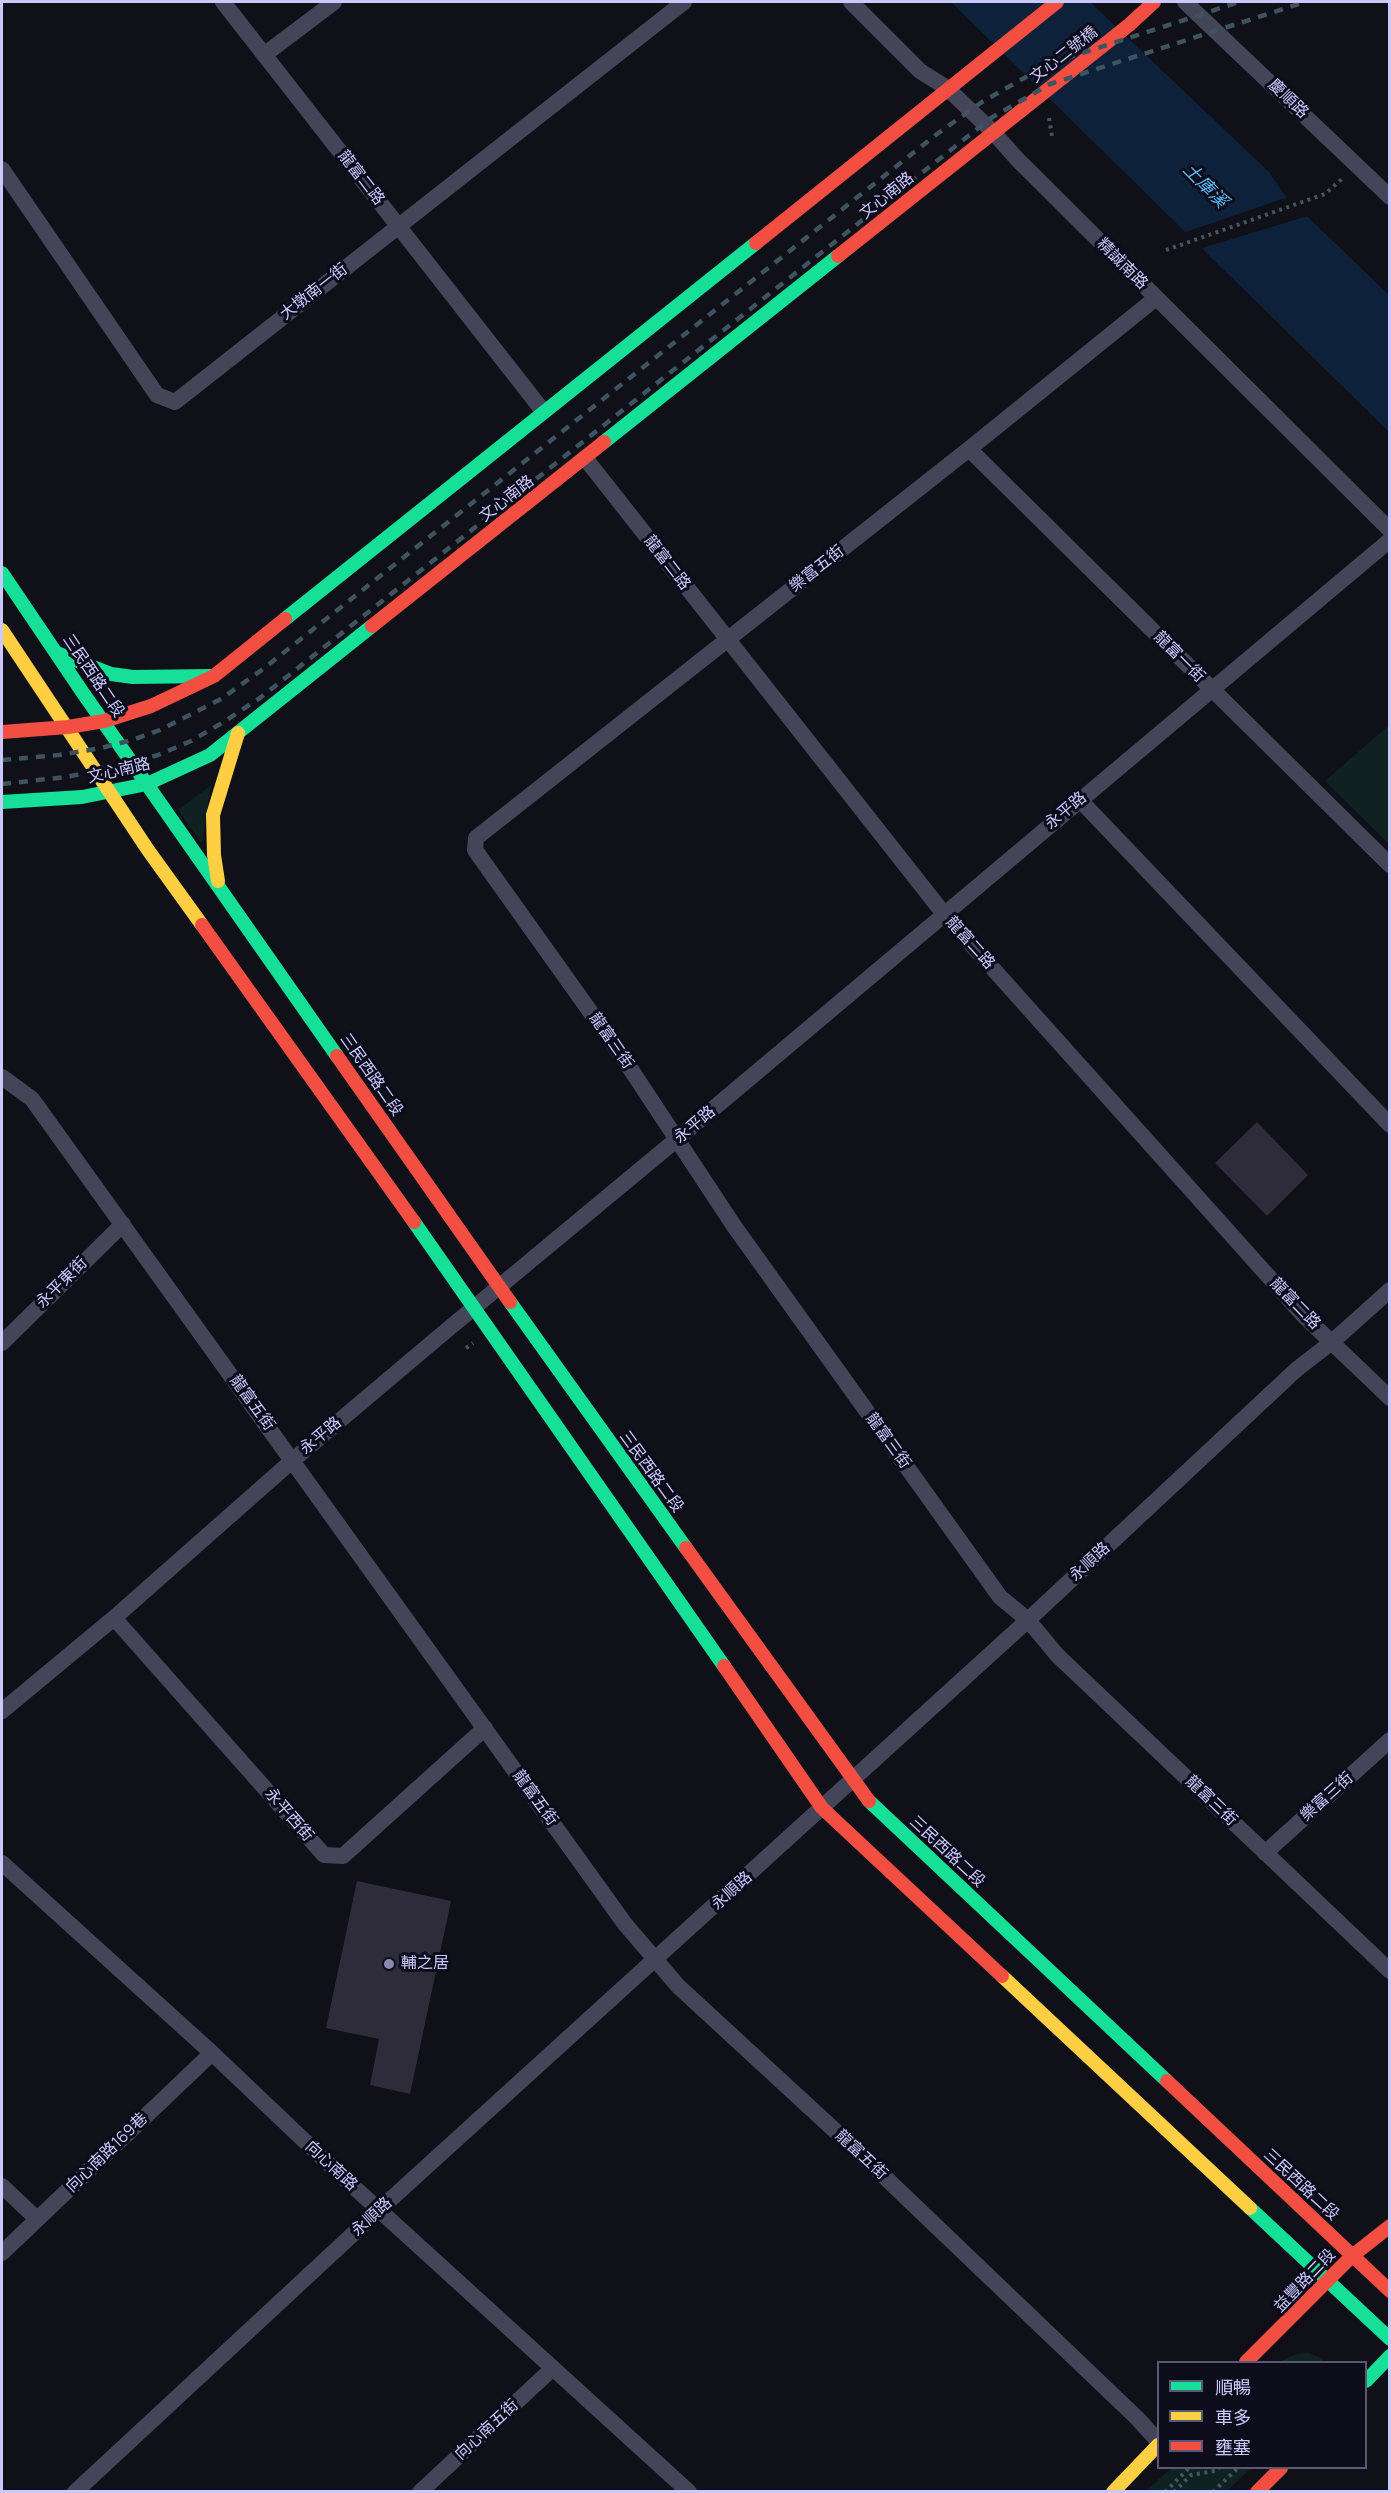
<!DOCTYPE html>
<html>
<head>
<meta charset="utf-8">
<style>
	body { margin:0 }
	#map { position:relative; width:1391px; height:2493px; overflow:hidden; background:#101018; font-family:Manrope,"Noto Sans TC",sans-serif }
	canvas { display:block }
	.frame { position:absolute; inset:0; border:3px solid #cbc9fc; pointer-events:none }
	.legend { position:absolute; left:1157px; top:2361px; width:210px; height:108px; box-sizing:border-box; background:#0d0c1b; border:2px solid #595875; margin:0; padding:8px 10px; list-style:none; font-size:18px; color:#cbc9fc }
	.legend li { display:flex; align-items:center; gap:12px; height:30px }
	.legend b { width:30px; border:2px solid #595875 }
</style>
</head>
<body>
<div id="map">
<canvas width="1391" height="2493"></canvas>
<div class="frame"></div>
<ul class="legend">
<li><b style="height:8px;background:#16e098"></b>順暢</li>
<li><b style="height:8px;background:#ffcf43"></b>車多</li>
<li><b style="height:8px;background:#f24e42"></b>壅塞</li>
</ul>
</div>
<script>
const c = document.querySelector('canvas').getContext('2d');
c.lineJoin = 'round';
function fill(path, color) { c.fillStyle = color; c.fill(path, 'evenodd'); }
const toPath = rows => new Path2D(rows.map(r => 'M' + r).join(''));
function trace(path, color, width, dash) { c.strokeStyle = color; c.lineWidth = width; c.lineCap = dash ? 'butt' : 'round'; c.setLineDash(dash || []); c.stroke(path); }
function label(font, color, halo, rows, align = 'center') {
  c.font = font + ' Manrope,"Noto Sans TC",sans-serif'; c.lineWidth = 6; c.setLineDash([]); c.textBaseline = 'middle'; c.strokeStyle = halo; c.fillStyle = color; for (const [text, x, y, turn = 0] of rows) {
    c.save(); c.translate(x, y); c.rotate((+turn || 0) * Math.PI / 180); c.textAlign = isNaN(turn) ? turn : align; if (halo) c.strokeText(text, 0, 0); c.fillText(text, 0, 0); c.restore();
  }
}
const green = toPath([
	[1389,725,1389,844,1325,781],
	[211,785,202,844,178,810],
	[1309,2353,1319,2357,1324,2362,1279,2362,1296,2354],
	[1171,2468,1251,2468,1227,2491,1146,2491]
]);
const water = toPath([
	[951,2,1090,2,1269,172,1283,193,1389,295,1389,432]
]);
const pier = toPath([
	[1291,196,1311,215,1199,249,1183,233]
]);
const building = toPath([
	[1257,1122,1308,1175,1267,1216,1215,1163],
	[357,1881,451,1901,410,2094,370,2085,379,2039,326,2028]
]);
const path = toPath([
	[1049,118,1052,136],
	[1166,250,1325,194,1344,177],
	[466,1348,473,1343],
	[1165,2492,1189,2468],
	[1174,2492,1191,2475,1215,2471,1219,2468],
	[1213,2492,1238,2468]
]);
const street = toPath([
	[223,2,543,411],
	[851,2,920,71,947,88,993,132,1017,159,1390,530],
	[1185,2,1390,197],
	[264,55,334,2],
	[2,169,157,395,175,402,684,2],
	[1156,298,969,449,476,838,475,850,624,1059,734,1226,1000,1597,1028,1620,1057,1655,1390,1971],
	[969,449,1390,865],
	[585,458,944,914,1303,1315,1390,1398],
	[1079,799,1390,1125],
	[2,1077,32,1099,625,1924,678,1986,869,2162,1137,2418,1158,2441],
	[2,1343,123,1224],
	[114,1618,324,1855,343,1856,485,1728],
	[2,1711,114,1618,293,1460,441,1335,676,1140,1390,540],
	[1265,1853,1390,1740],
	[2,1863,212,2053,333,2168,689,2492],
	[2,2186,37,2219],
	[2,2253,212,2053],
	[75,2492,380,2209,1028,1620,1297,1369,1332,1342,1390,1290],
	[420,2492,553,2368]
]);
const fast = toPath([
	[604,442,838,256],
	[2,573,83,693,337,1056],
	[285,619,756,243],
	[57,653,111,674,133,677,211,676],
	[2,802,82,797,147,784,210,755,372,626],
	[414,1222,724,1666],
	[510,1302,686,1548],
	[869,1801,1167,2081],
	[1250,2208,1390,2339],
	[1366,2381,1390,2356]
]);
const slow = toPath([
	[2,630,148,850,202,925],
	[218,881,214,855,213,815,238,733],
	[1002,1976,1250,2208],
	[1113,2492,1158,2445]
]);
const jam = toPath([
	[756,243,1057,2],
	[838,256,1129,25,1154,2],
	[372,626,604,442],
	[2,732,68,727,104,721,151,706,214,676,285,619],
	[202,925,414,1222],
	[337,1056,510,1302],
	[686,1548,869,1801],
	[724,1666,822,1808,1002,1976],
	[1167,2081,1390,2291],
	[1246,2362,1352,2256,1390,2226],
	[1257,2492,1281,2468]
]);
const rail = toPath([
	[2,760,59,755,101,748,132,740,160,730,221,699,263,669,937,134,982,102,1033,73,1058,61,1239,2],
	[2,784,66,777,124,765,158,755,191,741,222,723,260,698,991,118,1050,84,1305,2]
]);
const markers = [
	[389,1964,6,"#8a88ac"]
];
const streetNames = [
	["文心二號橋",1064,55,-38],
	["慶順路",1288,99,44],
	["龍富二路",361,178,52],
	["文心南路",887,196,-39],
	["精誠南路",1122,264,45],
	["大墩南一街",314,292,-38],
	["文心南路",507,499,-38],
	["龍富二路",667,563,52],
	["樂富五街",817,569,-38],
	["龍富一街",1179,657,45],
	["三民西路二段",93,676,56],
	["文心南路",119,771,-13],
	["永平路",1066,811,-40],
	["龍富二路",970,943,48],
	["龍富三街",611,1041,55],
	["三民西路二段",371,1075,55],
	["永平路",695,1125,-40],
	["永平東街",62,1283,-45],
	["龍富二路",1295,1304,46],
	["龍富五街",252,1403,54],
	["永平路",321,1436,-40],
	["龍富三街",888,1441,54],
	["三民西路二段",651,1472,54],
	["永順路",1090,1562,-43],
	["樂富三街",1327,1797,-42],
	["龍富五街",535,1798,54],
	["龍富三街",1211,1801,44],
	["永平西街",289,1815,49],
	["三民西路二段",947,1852,43],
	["永順路",732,1891,-42],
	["向心南路169巷",107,2153,-44],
	["龍富五街",861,2155,43],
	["向心南路",331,2166,43],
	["三民西路二段",1301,2185,43],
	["永順路",372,2217,-43],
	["益豐路二段",1305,2281,-46],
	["向心南五街",487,2430,-43]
];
const poiNames = [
	["輔之居",401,1964]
];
const waterNames = [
	["土庫溪",1205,186,45]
];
fill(green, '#0f2121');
fill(water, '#0e213a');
fill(pier, '#101018');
fill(building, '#2e2c3a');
trace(path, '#46545e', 4, [3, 4.5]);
trace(street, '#444558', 16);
trace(fast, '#16e098', 14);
trace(slow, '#ffcf43', 14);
trace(jam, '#f24e42', 14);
trace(rail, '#3e535f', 4.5, [9, 8]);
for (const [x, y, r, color] of markers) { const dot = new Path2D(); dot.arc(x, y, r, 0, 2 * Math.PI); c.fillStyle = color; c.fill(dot); trace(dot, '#0d0c1b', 2); }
label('16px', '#cbc9fc', '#0d0c1b', streetNames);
label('16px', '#cbc9fc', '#0d0c1b', poiNames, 'left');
label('italic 18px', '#5dbaf5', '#0d0c1b', waterNames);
</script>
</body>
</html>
